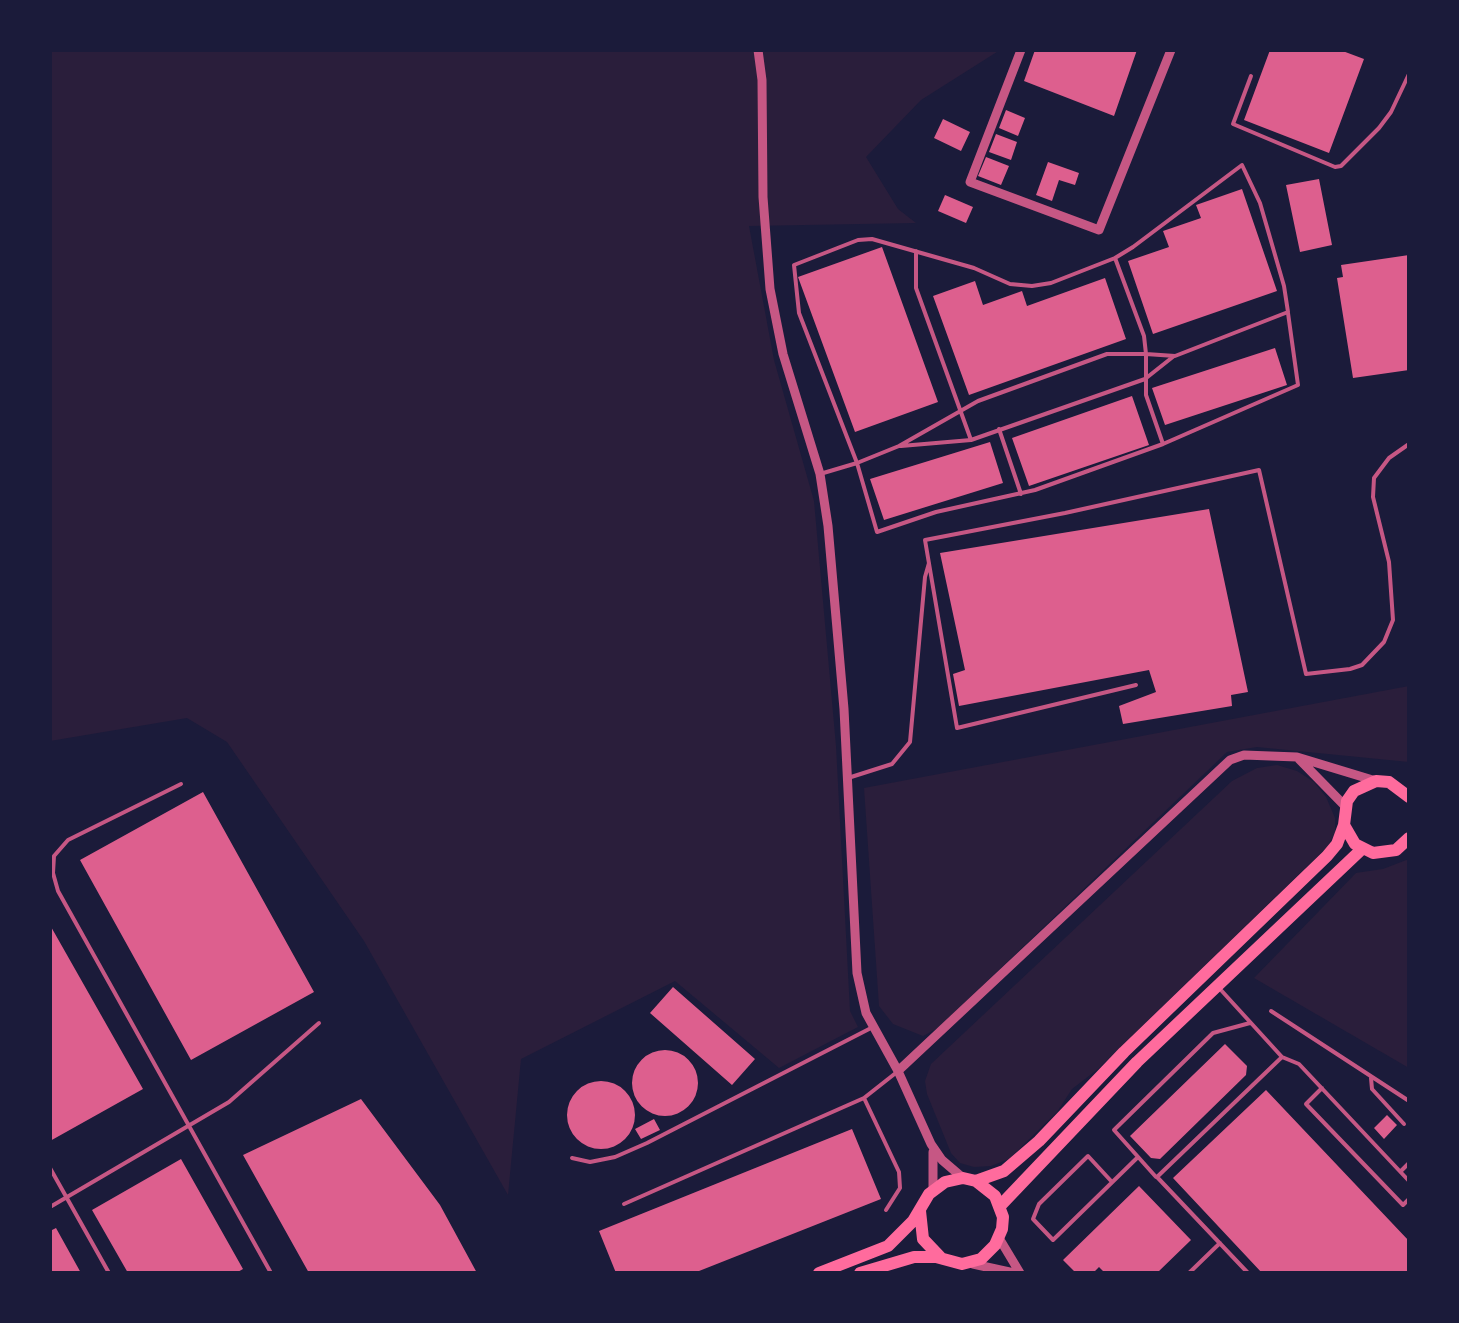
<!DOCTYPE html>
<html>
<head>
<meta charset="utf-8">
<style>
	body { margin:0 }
	#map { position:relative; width:1459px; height:1323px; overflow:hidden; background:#1b1b3a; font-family:"PT Sans",sans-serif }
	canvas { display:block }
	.frame { position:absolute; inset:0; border:52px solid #1b1b3a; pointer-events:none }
</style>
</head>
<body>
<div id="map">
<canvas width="1459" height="1323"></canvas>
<div class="frame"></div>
</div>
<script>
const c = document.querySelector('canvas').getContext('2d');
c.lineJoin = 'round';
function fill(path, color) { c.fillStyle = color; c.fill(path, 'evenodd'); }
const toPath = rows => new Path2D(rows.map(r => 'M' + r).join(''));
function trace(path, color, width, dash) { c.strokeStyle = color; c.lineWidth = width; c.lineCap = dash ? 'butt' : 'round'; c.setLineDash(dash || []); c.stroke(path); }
const green = toPath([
	[50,50,1000,50,921,100,866,157,898,209,916,223,749,226,774,360,814,501,836,746,850,1011,858,1027,779,1068,675,981,521,1059,508,1195,364,941,227,742,187,718,50,741],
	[1409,686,1409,762,1257,747,1227,752,938,1028,923,1036,893,1024,879,1006,864,788],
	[1277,765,1297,771,1314,782,1326,797,1335,818,1335,833,1327,847,1098,1069,1072,1089,1057,1112,1009,1159,991,1166,974,1167,960,1163,951,1153,927,1094,925,1081,931,1064,1232,781,1257,768],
	[1409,859,1409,1068,1254,978,1356,873,1383,869]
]);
const building = toPath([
	[1035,50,1137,50,1114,116,1024,81],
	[1270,50,1340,50,1364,59,1329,153,1244,120],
	[1006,110,1025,118,1018,136,999,128],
	[943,119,970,132,961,151,934,138],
	[996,134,1017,142,1011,160,989,152],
	[986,157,1009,166,1001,185,978,176],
	[1048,162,1079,173,1075,185,1059,180,1052,201,1036,195],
	[1319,179,1332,245,1300,252,1286,185],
	[1242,189,1277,291,1153,334,1128,261,1169,247,1163,231,1201,218,1196,205],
	[945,195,973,207,966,223,938,211],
	[882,247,938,402,855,432,798,277],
	[1409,255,1409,370,1353,378,1337,278,1343,277,1341,265],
	[1105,278,1126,339,969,395,933,296,975,281,983,305,1022,291,1027,306],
	[1275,348,1287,385,1165,425,1152,388],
	[1132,396,1149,445,1029,486,1012,438],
	[990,442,1003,483,884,520,870,479],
	[1209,509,1248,692,1231,695,1232,706,1123,724,1119,706,1156,692,1149,670,959,706,953,674,965,670,940,553],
	[203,792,314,992,191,1060,80,860],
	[50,925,143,1089,50,1141],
	[673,987,755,1059,732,1085,650,1013],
	[1225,1044,1247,1066,1246,1075,1160,1159,1151,1158,1130,1136],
	'632 1083a33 33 0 1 1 66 0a33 33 0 1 1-66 0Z',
	'567 1115a34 34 0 1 1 68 0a34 34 0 1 1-68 0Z',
	[1266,1090,1409,1241,1409,1273,1262,1273,1173,1178],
	[361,1099,440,1205,477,1273,309,1273,243,1155],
	[1387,1115,1397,1125,1384,1139,1374,1128],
	[654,1119,660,1130,641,1139,635,1129],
	[852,1129,881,1199,694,1273,616,1273,599,1231],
	[181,1159,243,1269,236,1273,128,1273,92,1210],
	[1139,1186,1191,1240,1157,1273,1105,1273,1099,1267,1093,1273,1076,1273,1063,1260],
	[56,1228,81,1273,50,1273,50,1231]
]);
const service = toPath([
	[1251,76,1233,124,1335,167,1341,166,1379,128,1391,112,1409,74],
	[916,251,916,288,971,440,1145,379,1174,356],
	[999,429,1021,494],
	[1163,444,1298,385,1288,313],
	[901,446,971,440],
	[820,474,857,463,899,446,978,401,1107,354,1146,354,1175,356,1288,312,1284,286,1260,203,1242,165,1133,247,1115,258,1051,283,1032,286,1010,284,974,268,872,239,858,240,794,265,799,313,857,463,877,532,936,512,1035,490,1163,444,1146,395,1146,354,1144,336,1115,258],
	[1136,685,957,728,925,540,1065,513,1259,470,1306,674,1350,669,1362,665,1384,642,1393,620,1389,562,1373,497,1374,478,1389,458,1409,444],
	[848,778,892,764,910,742,925,577,929,563],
	[181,784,68,840,54,856,53,873,58,891,271,1273],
	[1220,989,1282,1057,1299,1064,1409,1181],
	[1271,1011,1409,1101],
	[1371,1078,1372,1089,1404,1124],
	[1322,1088,1306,1104,1403,1205,1409,1199],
	[864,1098,899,1172,900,1188,886,1210],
	[572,1158,590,1162,615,1157,647,1143,873,1027],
	[50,1168,109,1273],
	[1401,1171,1409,1163],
	[1156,1177,1114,1130,1213,1033,1250,1023],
	[1112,1182,1088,1156,1039,1204,1033,1219,1053,1240,1138,1157],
	[624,1204,864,1098,897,1072],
	[50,1207,229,1102,319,1023],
	[1189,1273,1220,1243],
	[1248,1273,1157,1177,1282,1057]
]);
const minor = toPath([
	[758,50,762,80,763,197,770,289,783,354,820,474,828,526,844,709,857,973,866,1013,898,1071,931,1144,942,1160,963,1178],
	[1021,50,970,182,1099,230,1171,50],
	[1299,759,1345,806],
	[898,1071,1230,760,1244,755,1297,757,1376,781],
	[933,1152,933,1189],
	[999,1238,1020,1273],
	[973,1264,1014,1273]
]);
const primary = toPath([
	[1344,825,1355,844,1373,853,1396,850,1409,838],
	[976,1181,1004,1171,1039,1141,1124,1052,1327,856,1337,844,1344,825,1347,801,1354,791,1376,781,1389,782,1409,797],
	[1000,1206,1137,1062,1362,849],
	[920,1211,923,1239,941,1258],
	[819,1273,888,1246,913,1221,929,1194,945,1182,963,1178,976,1181,995,1196,1003,1217,1002,1229,995,1245,981,1259,962,1264,936,1257,914,1257,860,1273]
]);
fill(green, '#2a1e3b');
fill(building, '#dd5f8e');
trace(service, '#c65784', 4);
trace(minor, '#c65784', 9);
trace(primary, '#ff6b9d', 12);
</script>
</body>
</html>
